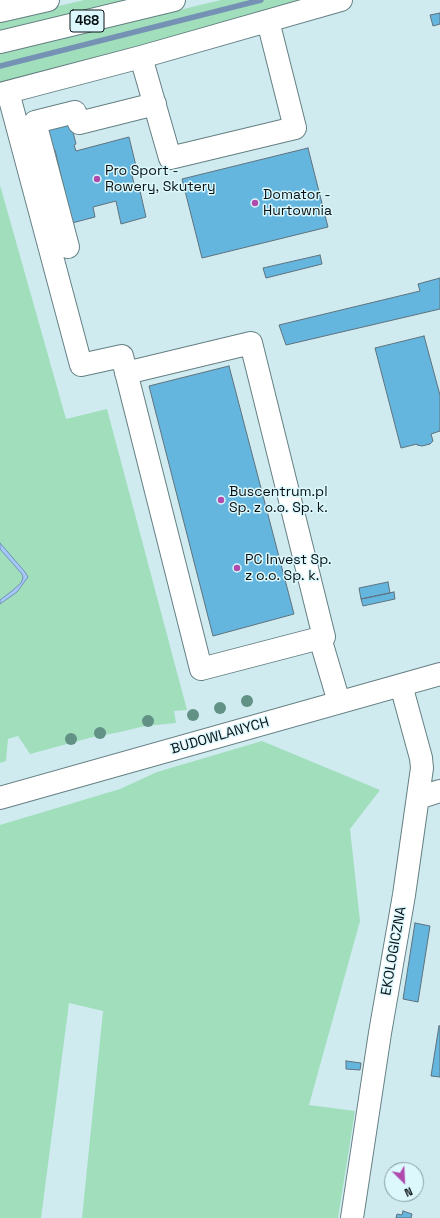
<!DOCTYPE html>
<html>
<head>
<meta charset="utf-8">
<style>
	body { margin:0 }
	#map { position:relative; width:440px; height:1218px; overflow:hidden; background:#cfebf0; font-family:"Space Grotesk",sans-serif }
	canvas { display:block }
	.north { position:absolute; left:384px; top:1162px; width:40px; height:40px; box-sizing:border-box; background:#dcf8fd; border:1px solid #879b9f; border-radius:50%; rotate:156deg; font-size:11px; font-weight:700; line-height:16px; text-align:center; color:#071012 }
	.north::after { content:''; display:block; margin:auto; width:14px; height:18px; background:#b04aad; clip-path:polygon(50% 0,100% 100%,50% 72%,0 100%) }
</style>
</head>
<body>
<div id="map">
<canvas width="440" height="1218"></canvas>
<div class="north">N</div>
</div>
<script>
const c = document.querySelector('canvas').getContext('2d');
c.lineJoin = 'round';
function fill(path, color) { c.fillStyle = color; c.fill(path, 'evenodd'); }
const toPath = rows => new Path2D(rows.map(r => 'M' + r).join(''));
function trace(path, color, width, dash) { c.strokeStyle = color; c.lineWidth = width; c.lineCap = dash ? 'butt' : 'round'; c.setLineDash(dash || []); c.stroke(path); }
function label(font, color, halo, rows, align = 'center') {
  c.font = font + ' "Space Grotesk",sans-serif'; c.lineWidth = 3; c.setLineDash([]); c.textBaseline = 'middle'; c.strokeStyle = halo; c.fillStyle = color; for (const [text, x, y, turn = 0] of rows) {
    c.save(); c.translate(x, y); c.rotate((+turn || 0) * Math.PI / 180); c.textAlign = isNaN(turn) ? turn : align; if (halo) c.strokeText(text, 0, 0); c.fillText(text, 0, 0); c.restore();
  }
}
const green = toPath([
	[84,0,142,0,0,34,0,20],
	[221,0,316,0,0,88,0,53],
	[0,185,66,419,107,409,187,710,174,711,176,723,145,726,120,732,93,737,30,754,18,736,8,739,6,761,0,763],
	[262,741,380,790,350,829,360,921,309,1105,355,1111,338,1218,82,1218,103,1011,69,1003,41,1218,0,1218,0,825,120,789,157,772]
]);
const water = toPath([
	[0,543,25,572,28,577,17,592,0,604,0,600,12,591,21,583,23,578,22,574,0,549,0,543]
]);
const stream = toPath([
	[0,66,261,0]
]);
const building = toPath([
	[440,13,440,24,433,26,430,15,440,13],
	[71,124,76,144,74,145,76,151,129,137,136,166,130,167,136,192,140,191,146,217,121,224,116,201,93,207,95,217,72,223,55,150,52,151,47,130,71,124],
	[308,148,328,227,202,258,182,179,308,148],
	[320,255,322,264,266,278,263,268,320,255],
	[440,278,440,309,286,345,279,325,420,291,418,284,440,278],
	[424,336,440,395,440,431,431,434,433,441,430,444,422,446,417,445,417,444,401,448,375,348,424,336],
	[229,366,294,614,213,636,149,386,229,366],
	[388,582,390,593,361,599,359,588,388,582],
	[394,592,395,599,363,606,361,599,394,592],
	[415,923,430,926,418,1002,403,999,415,923],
	[439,1026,440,1026,440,1077,431,1076,439,1026],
	[346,1061,361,1063,360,1070,346,1069,346,1061],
	[403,1211,412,1214,411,1218,396,1218,397,1214,402,1215,403,1211]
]);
const minor = toPath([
	[141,57,170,158,295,128,268,21],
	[8,92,81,365,122,356,201,669,324,637,251,343,126,373],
	[0,94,141,57,341,0],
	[68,247,35,122,75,112,79,123,155,104],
	[320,638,339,702],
	[0,798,440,674],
	[418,798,440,791],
	[352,1218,380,1033,404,895,422,768,421,758,401,685]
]);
const major = toPath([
	[0,11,48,0],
	[0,42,174,0]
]);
const trees = [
	[247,701],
	[220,708],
	[193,715],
	[148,721],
	[100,733],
	[71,739]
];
const markers = [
	[97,179,4,"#b04aad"],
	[255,203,4,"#b04aad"],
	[221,500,4,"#b04aad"],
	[237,568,4,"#b04aad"]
];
const shields = [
	[87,21,34]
];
const shieldNames = [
	["468",87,21]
];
const poiNames = [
	["Pro Sport -",105,171],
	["Rowery, Skutery",105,187],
	["Domator -",263,195],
	["Hurtownia",263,211],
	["Buscentrum.pl",229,492],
	["Sp. z o.o. Sp. k.",229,508],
	["PC Invest Sp.",245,560],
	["z o.o. Sp. k.",245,576]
];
const streetNames = [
	["BUDOWLANYCH",220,736,-16],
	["EKOLOGICZNA",394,951,-80]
];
fill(green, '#a0debc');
fill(water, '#a4c8f9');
trace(water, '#7591b4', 1);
trace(stream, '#7591b4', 5.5);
fill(building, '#65b6df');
trace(building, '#5e727e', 1);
trace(minor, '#657f83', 24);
trace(major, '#657f83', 24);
trace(minor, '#fff', 22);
trace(major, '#fff', 22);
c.fillStyle = '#629286';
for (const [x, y] of trees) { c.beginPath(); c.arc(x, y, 6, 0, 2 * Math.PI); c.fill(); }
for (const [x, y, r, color] of markers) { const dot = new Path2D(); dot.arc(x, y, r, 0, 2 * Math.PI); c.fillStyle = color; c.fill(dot); trace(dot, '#dcf8fd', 1.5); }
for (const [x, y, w] of shields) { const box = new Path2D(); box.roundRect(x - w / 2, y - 11, w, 22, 3); c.fillStyle = '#dcf8fd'; c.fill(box); trace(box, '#071012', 1); }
label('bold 13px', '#071012', null, shieldNames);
label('14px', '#071012', '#dcf8fd', poiNames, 'left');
label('14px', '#071012', '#dcf8fd', streetNames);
</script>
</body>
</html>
